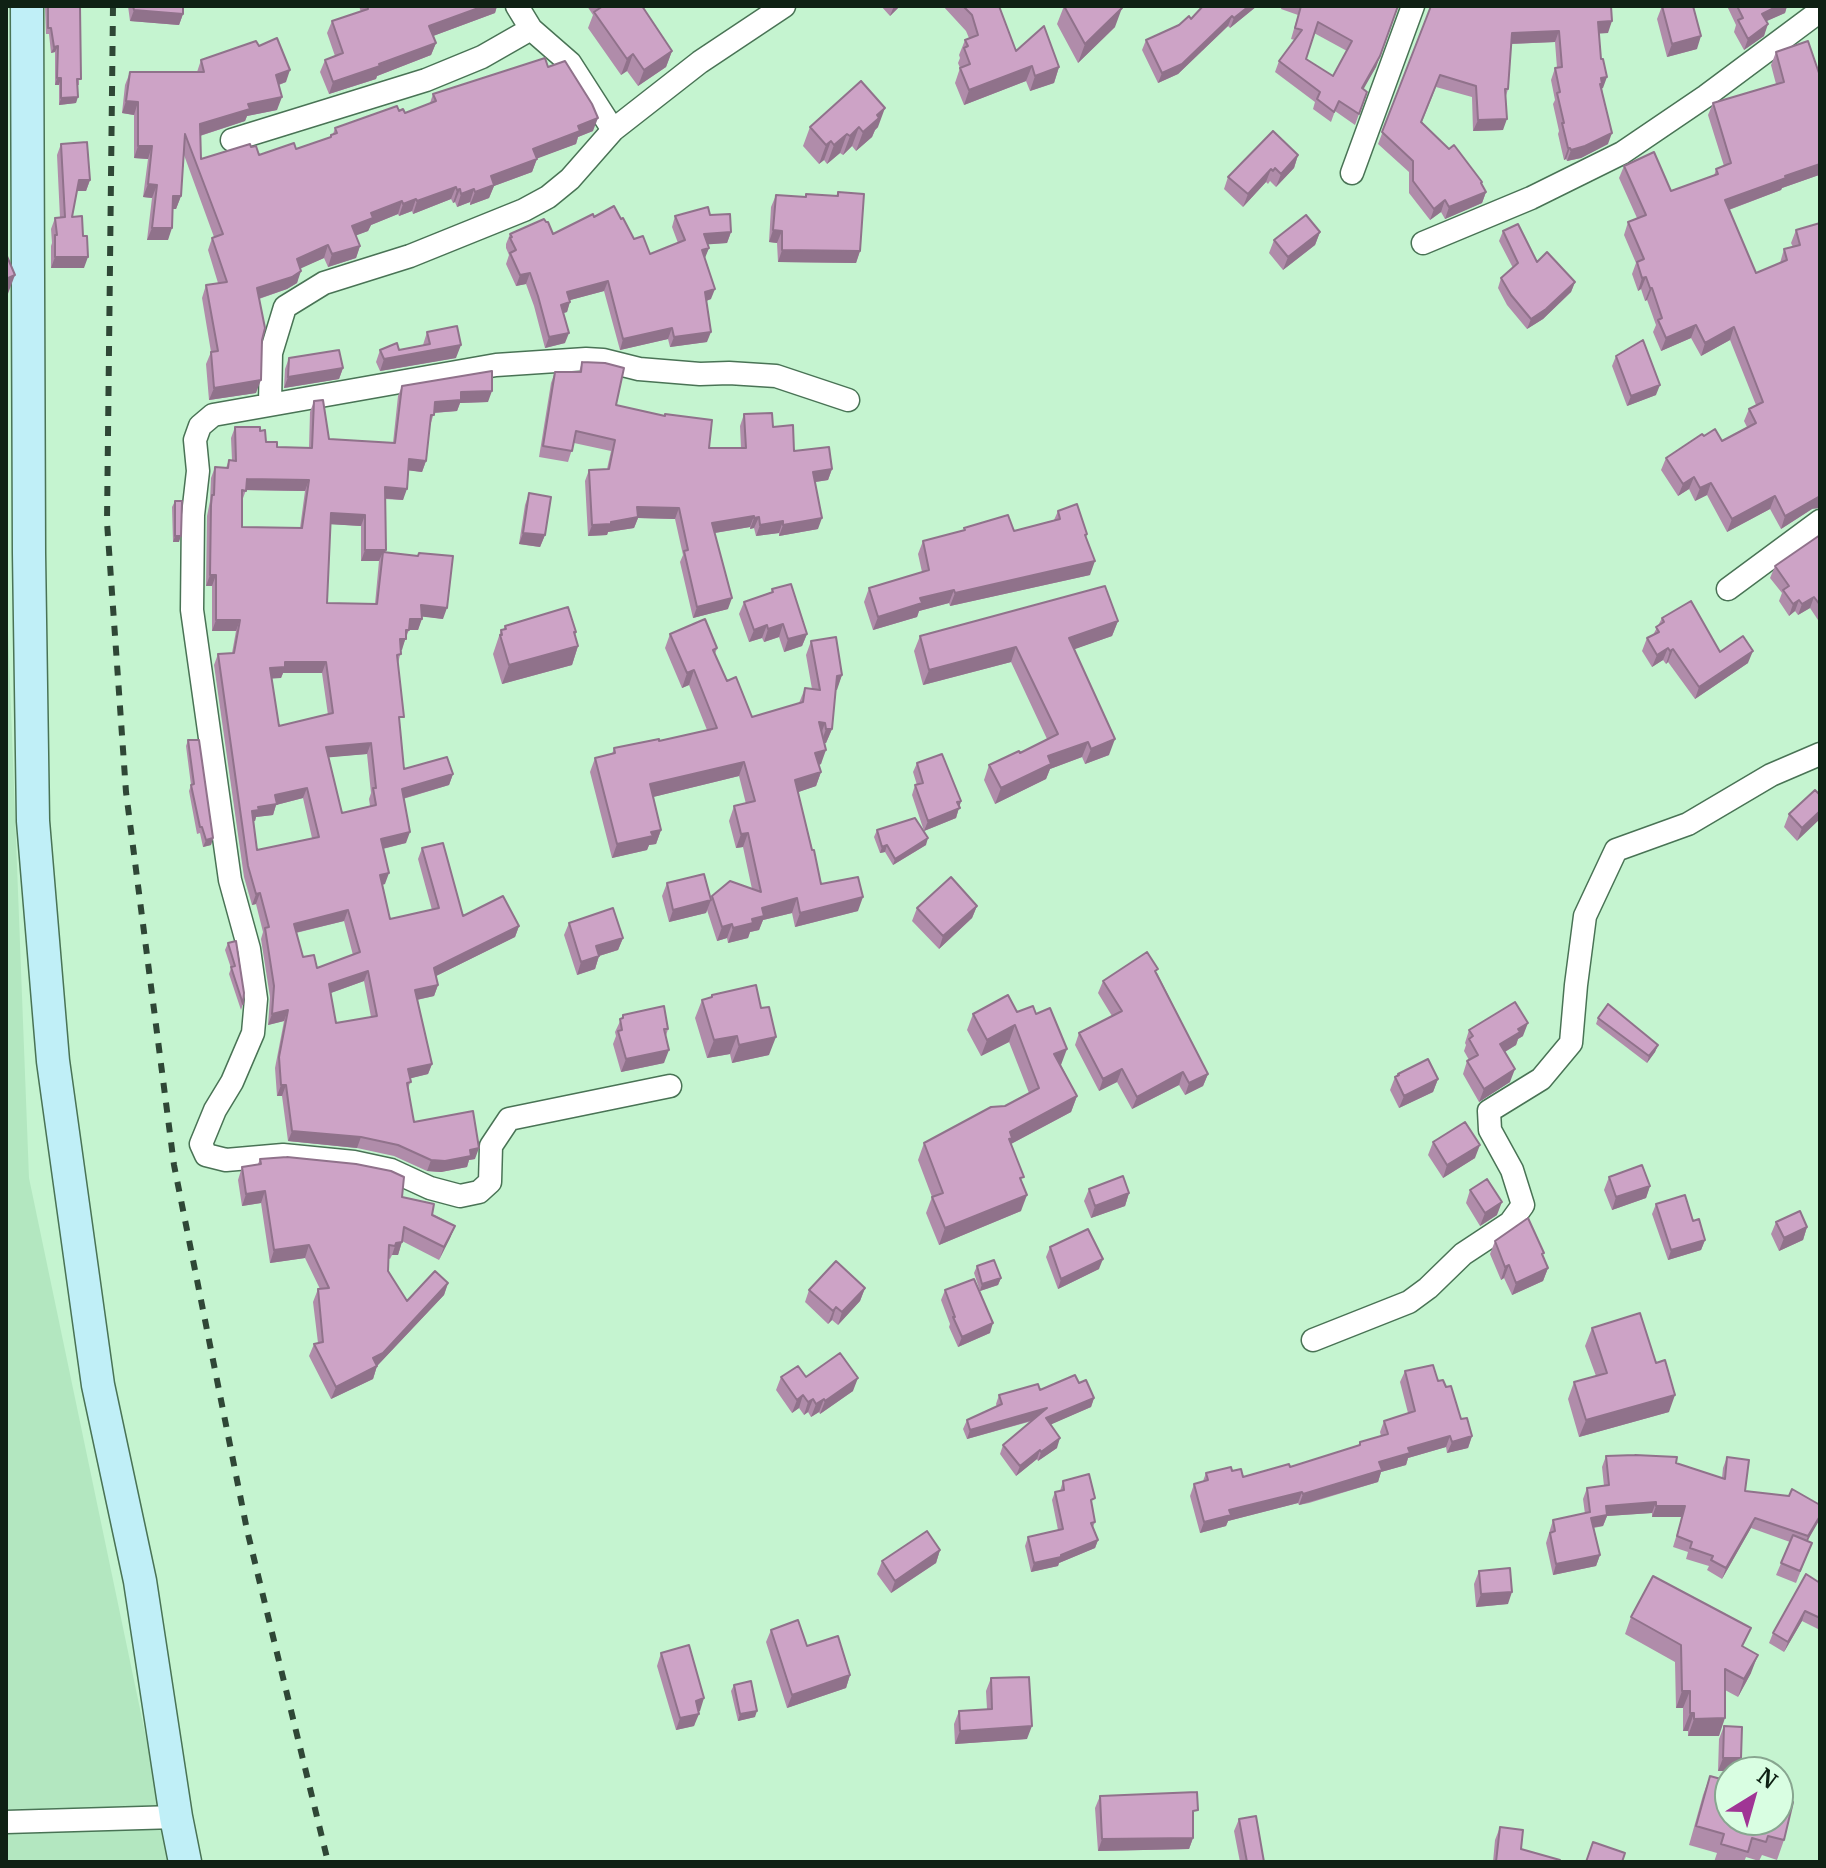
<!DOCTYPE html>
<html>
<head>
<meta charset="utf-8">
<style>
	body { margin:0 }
	#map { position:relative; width:1826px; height:1868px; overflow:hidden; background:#c5f4d0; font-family:Merriweather,serif }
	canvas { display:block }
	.frame { position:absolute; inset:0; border:8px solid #0f2114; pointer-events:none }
	.north { position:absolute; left:1714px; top:1756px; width:80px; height:80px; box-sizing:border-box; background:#d9fee2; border:2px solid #88a690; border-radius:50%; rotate:37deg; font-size:22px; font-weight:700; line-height:32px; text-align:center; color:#0f2114 }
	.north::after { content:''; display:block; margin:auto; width:28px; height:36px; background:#a03595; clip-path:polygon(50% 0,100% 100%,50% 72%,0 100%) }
</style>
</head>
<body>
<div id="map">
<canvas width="1826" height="1868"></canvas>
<div class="frame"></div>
<div class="north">N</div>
</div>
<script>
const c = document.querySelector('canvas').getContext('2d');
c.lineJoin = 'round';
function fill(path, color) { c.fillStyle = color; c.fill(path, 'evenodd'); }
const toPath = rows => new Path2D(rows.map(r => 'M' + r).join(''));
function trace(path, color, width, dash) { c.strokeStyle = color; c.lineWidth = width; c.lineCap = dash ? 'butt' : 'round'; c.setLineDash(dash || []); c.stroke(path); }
const built = toPath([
	[6,579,29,1178,172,1862,6,1862]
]);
const minor = toPath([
	[517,6,531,29,570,63,613,130],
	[232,140,426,80,482,57,531,29],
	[1352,173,1413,6],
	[1423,243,1531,198,1622,153,1706,96,1820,11],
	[270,404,271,353,285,307,324,283,410,256,524,210,548,197,570,179,613,130,700,62,784,6],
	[1728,589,1820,521],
	[670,1086,509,1119,491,1146,490,1182,479,1192,460,1196,430,1188,391,1170,354,1162,283,1155,226,1160,206,1155,201,1144,215,1110,232,1082,253,1033,256,999,249,949,230,880,192,610,193,515,198,471,195,440,200,426,213,415,496,365,586,359,603,360,639,369,700,374,729,373,776,376,848,400],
	[1313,1340,1409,1302,1428,1288,1463,1254,1510,1223,1523,1205,1512,1170,1490,1130,1489,1111,1541,1079,1571,1043,1576,985,1585,916,1616,850,1688,824,1771,775,1820,754],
	[6,1822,176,1817]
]);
const secondary = toPath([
	[27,6,29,553,33,821,53,1061,98,1385,140,1581,176,1817,185,1862]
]);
const rail = toPath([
	[113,6,107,522,126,792,174,1165,247,1530,328,1862]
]);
const wall = toPath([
	[45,6,80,6,79,85,78,85,76,103,59,105,59,85,55,85,55,52,51,53,49,34,46,34],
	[128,6,183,6,183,14,179,25,130,21],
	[359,6,497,6,495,13,433,36,436,43,431,55,377,76,376,79,329,94,320,72,325,60,335,56,327,33,332,21,361,12],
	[587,6,642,6,672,51,666,67,638,86,627,71,621,75,588,28,593,15],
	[881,6,900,6,890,16],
	[943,6,999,6,1016,51,1059,67,1054,83,1030,91,1026,81,964,105,955,83,960,68,958,63,960,58,959,55,965,40,969,38,966,31],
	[1064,6,1115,27,1078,63,1057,24],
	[1203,6,1257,6,1230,28,1228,26,1178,74,1158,83,1142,50,1146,40,1191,19],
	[1282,6,1398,6,1376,67,1363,89,1367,92,1355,125,1335,111,1331,122,1313,109,1315,102,1275,72,1279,61,1295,40,1291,39,1298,15,1281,9],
	[1314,33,1347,51,1333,76,1306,59],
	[1431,6,1608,33,1599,33,1603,88,1602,88,1608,144,1581,158,1567,161,1566,159,1564,160,1558,134,1559,131,1553,104,1555,100,1551,80,1555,68,1557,68,1555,42,1511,44,1508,89,1506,96,1503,130,1473,131,1472,97,1436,87,1422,122,1482,182,1481,184,1486,192,1482,203,1445,219,1441,212,1430,220,1409,193,1409,172,1378,144],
	[1662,6,1697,49,1667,57,1657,19],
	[1727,6,1787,6,1785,13,1766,21,1764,36,1744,50,1734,32,1736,25],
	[1776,52,1820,76,1820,179,1819,175,1782,188,1781,190,1729,210,1756,273,1780,263,1784,249,1793,247,1791,243,1796,230,1820,223,1812,509,1781,529,1770,509,1727,532,1707,495,1695,501,1689,489,1678,496,1661,470,1666,458,1704,436,1722,441,1747,427,1744,421,1749,409,1756,405,1730,340,1701,356,1691,338,1661,351,1653,332,1656,325,1647,300,1645,301,1641,289,1638,291,1632,274,1636,263,1624,235,1628,222,1637,218,1619,178,1624,166,1671,191,1714,176,1716,169,1724,166,1708,115,1713,103,1776,84,1771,65],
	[201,60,286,82,279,85,277,110,247,116,245,121,200,136,201,159,251,147,259,155,296,149,330,137,331,135,333,134,335,128,399,111,405,113,430,103,433,94,548,67,593,131,578,137,576,144,537,158,532,172,494,186,489,198,470,205,470,202,457,207,455,202,453,203,451,199,413,214,412,211,399,216,398,214,371,225,368,231,356,235,360,246,356,258,328,267,324,258,300,268,297,283,287,289,259,299,262,340,256,393,209,400,206,364,211,352,202,298,206,285,218,283,208,250,212,238,214,237,184,155,181,196,176,209,172,209,168,240,147,240,152,198,143,197,148,159,134,158,134,115,122,113,125,85,130,72,197,72],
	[810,127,878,127,875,130,872,137,856,151,852,146,843,155,840,153,827,164,824,160,819,164,803,146],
	[61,144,90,180,86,191,77,191,72,217,84,268,51,268,51,246,52,243,51,229,55,218,60,218,57,155],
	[1298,155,1294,168,1276,187,1270,181,1268,184,1266,182,1243,207,1224,189,1228,177],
	[838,192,860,251,856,263,778,262,777,243,769,242,771,207,776,195,805,197,806,194,836,196],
	[710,215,731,232,727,243,707,244,709,248,704,258,711,299,706,301,707,342,670,347,668,339,620,350,604,291,570,300,567,312,563,313,565,343,545,348,534,306,526,284,516,286,506,264,509,255,506,248,506,244,510,234,553,234,594,217,621,219,634,239,650,254,678,243,672,227,675,216],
	[1503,231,1537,262,1575,282,1571,292,1543,319,1527,329,1507,305,1498,288,1501,278,1513,268,1499,241],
	[1320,232,1315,245,1283,270,1269,253,1274,240],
	[427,332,456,358,380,371,376,362,380,350,399,350,423,345],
	[1616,356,1656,395,1627,406,1612,366],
	[289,358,343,368,339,379,284,388,285,369],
	[582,362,616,405,709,448,741,448,740,426,744,414,773,427,794,451,832,469,828,480,815,482,818,529,779,536,779,533,756,536,754,528,750,529,750,527,715,533,728,609,693,618,680,562,683,555,675,519,638,518,634,528,608,532,607,535,588,536,585,481,589,470,607,469,611,451,574,443,568,462,539,457,551,383,555,372,579,372],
	[402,386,488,402,460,403,457,411,434,413,430,426,426,461,422,472,408,470,403,500,385,499,385,552,418,556,419,553,443,619,422,616,418,630,409,630,401,650,398,664,400,727,404,769,453,774,449,785,403,799,406,843,383,849,385,884,382,885,390,919,432,910,418,859,422,848,463,916,519,926,515,937,436,976,438,985,434,996,417,1000,432,1064,428,1074,411,1078,408,1090,414,1122,475,1159,469,1160,467,1167,441,1172,427,1171,394,1156,357,1148,288,1141,282,1096,277,1096,275,1068,284,1021,268,1025,270,997,261,939,263,932,256,904,252,905,244,877,214,665,218,654,232,653,236,631,212,631,212,586,206,586,207,516,210,501,211,478,215,467,226,468,229,460,232,460,231,438,235,427,260,431,266,442,277,447,309,448,310,412,314,401,329,439,393,443,398,396],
	[246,490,305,491,300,528,242,527,242,501],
	[330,524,361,526,361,561,379,561,375,604,327,603],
	[283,673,322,673,328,715,279,726,271,678,281,678],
	[367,754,371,793,369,799,370,806,342,813,328,757],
	[303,798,312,838,257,850,253,821,255,821,256,817,273,815,276,805],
	[344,921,353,955,317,968,303,957,296,933],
	[364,981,371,1017,336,1023,331,993],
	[529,493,545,535,540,547,519,544,525,505],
	[175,501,179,542,173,542,172,507],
	[1058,511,1087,534,1086,538,1090,575,950,606,949,603,919,611,917,617,873,630,864,602,869,588,922,572,918,554,923,541,964,530,964,528,1014,531,1054,520],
	[1820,535,1820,623,1810,608,1798,615,1795,611,1789,616,1779,601,1782,593,1770,578,1775,566],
	[772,589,807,634,802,646,784,652,779,637,764,642,762,638,749,642,739,614,744,602,771,592],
	[1662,618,1720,652,1748,663,1695,699,1668,662,1666,664,1663,660,1652,667,1642,651,1647,638,1653,635],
	[1118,621,1112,636,1074,649,1109,755,1085,764,1082,757,1050,769,1046,779,995,804,984,780,989,765,1020,753,1047,739,1011,662,923,685,914,651,920,636],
	[505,626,578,646,572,665,502,684,493,654,501,630,503,630],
	[670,634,717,648,715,654,727,681,752,717,799,703,805,688,812,689,806,655,811,641,842,675,836,690,832,729,826,743,824,743,821,764,819,765,821,772,816,786,798,792,821,884,858,911,795,927,792,913,763,920,759,930,750,932,748,938,728,943,727,938,717,941,707,910,706,913,669,922,662,896,667,883,711,900,712,896,752,889,743,847,736,848,729,821,734,806,746,804,739,776,653,797,661,830,656,844,649,845,647,850,612,858,590,772,595,758,612,754,614,748,659,741,707,730,689,685,682,688,665,648],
	[188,740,213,838,211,845,203,847,200,833,197,834,189,791,191,785,186,746],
	[917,763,961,801,956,818,924,831,912,795,915,785,917,785,913,772],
	[1820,795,1797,841,1784,827,1789,814],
	[877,830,926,845,893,865,885,852,880,853,874,837],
	[977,906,972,918,939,949,912,921,917,908],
	[569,923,623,938,618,950,599,956,595,969,577,975,564,935],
	[236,941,243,1004,241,1010,229,974,231,968,225,950,228,943],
	[1157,973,1208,1074,1203,1086,1185,1095,1179,1085,1132,1109,1117,1082,1099,1091,1075,1045,1079,1033,1112,1016,1098,993,1103,981],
	[712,995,769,1055,732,1063,730,1054,707,1058,695,1018,702,1000,711,997],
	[1017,1012,1061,1065,1077,1096,1071,1112,1011,1144,1022,1183,1021,1211,939,1245,926,1213,932,1197,918,1160,924,1143,1005,1106,1029,1093,1009,1042,981,1056,967,1030,973,1014],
	[623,1015,668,1029,666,1036,664,1063,621,1072,613,1044,616,1036,615,1032],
	[1598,1018,1658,1045,1655,1052,1647,1063,1596,1024],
	[1469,1030,1523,1036,1518,1039,1516,1045,1505,1052,1510,1082,1479,1102,1463,1074,1467,1061,1469,1060,1464,1051,1466,1045,1465,1043],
	[1398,1074,1438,1079,1433,1092,1399,1108,1390,1090,1395,1077],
	[1433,1142,1475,1158,1443,1178,1428,1155],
	[260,1159,402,1197,455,1226,450,1238,439,1260,402,1241,398,1255,392,1255,390,1259,388,1258,388,1271,407,1301,448,1283,444,1295,377,1366,373,1379,331,1399,309,1356,314,1344,318,1343,313,1302,318,1289,320,1289,305,1258,270,1263,261,1203,242,1206,238,1180,242,1167,258,1164],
	[1609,1177,1650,1186,1646,1198,1612,1210,1604,1190],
	[1089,1189,1129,1193,1125,1206,1091,1218,1084,1201],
	[1470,1190,1497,1215,1480,1226,1466,1203],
	[1656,1204,1705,1240,1701,1250,1668,1260,1652,1214],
	[1776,1222,1807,1227,1803,1240,1779,1251,1771,1234],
	[1495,1241,1543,1257,1548,1268,1543,1281,1512,1295,1504,1278,1501,1280,1490,1254],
	[1050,1247,1099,1269,1058,1289,1046,1257],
	[977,1266,1001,1278,998,1285,980,1291,974,1273],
	[865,1288,860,1301,838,1325,832,1320,828,1324,805,1302,809,1290],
	[945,1290,990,1333,958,1347,949,1327,950,1324,941,1300],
	[1592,1328,1669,1412,1579,1437,1568,1399,1574,1382,1596,1376,1585,1346],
	[1405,1371,1438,1381,1446,1387,1461,1419,1472,1436,1468,1448,1447,1453,1446,1447,1408,1458,1406,1465,1381,1472,1378,1482,1309,1503,1299,1505,1298,1503,1228,1521,1226,1526,1200,1533,1190,1496,1194,1484,1203,1481,1206,1473,1232,1471,1243,1477,1290,1467,1358,1446,1360,1442,1381,1436,1380,1432,1384,1421,1408,1413,1400,1382],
	[781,1377,806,1377,853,1391,820,1414,819,1412,811,1417,808,1412,804,1415,799,1408,792,1413,776,1390],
	[1079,1383,1094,1398,1091,1407,1051,1424,1057,1448,1038,1461,1037,1459,1016,1476,1000,1454,1003,1445,1032,1421,967,1439,963,1429,967,1420,997,1407,996,1404,999,1395,1040,1390],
	[1606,1456,1676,1463,1722,1478,1723,1468,1727,1457,1745,1491,1820,1505,1808,1541,1812,1543,1796,1583,1776,1575,1790,1542,1751,1528,1722,1579,1707,1570,1709,1566,1686,1559,1688,1552,1673,1547,1682,1517,1652,1517,1652,1513,1607,1516,1603,1526,1594,1528,1600,1555,1596,1566,1553,1575,1546,1543,1553,1520,1585,1514,1583,1499,1587,1488,1604,1486,1602,1467],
	[1063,1481,1092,1507,1095,1522,1093,1527,1098,1540,1095,1548,1059,1563,1058,1566,1031,1572,1025,1546,1028,1537,1058,1530,1052,1500,1055,1492,1060,1491],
	[940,1550,936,1563,891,1593,877,1574,882,1561],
	[1479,1571,1508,1604,1476,1607,1474,1584],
	[1820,1583,1820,1630,1802,1621,1784,1652,1769,1643,1773,1633],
	[1631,1617,1744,1647,1751,1673,1738,1697,1725,1690,1719,1736,1688,1736,1688,1731,1683,1731,1683,1708,1676,1708,1675,1662,1625,1634],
	[771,1630,807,1646,850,1675,846,1688,787,1708,766,1642],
	[661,1653,700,1711,698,1711,694,1726,676,1730,657,1666],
	[991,1678,1027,1739,955,1744,954,1724,959,1711,987,1709,986,1691],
	[734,1685,755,1717,738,1721,731,1691],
	[1724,1726,1736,1771,1718,1771,1719,1739],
	[1710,1776,1727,1784,1784,1840,1777,1860,1762,1855,1759,1861,1746,1857,1744,1862,1714,1862,1717,1853,1689,1845,1703,1795],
	[1100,1796,1193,1822,1193,1838,1189,1849,1098,1851,1095,1808],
	[1239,1819,1264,1862,1240,1862,1234,1831],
	[1500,1827,1521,1849,1559,1862,1493,1862,1495,1840]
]);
const shadedWall = toPath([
	[484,6,497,6,495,13,425,39,429,26],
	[894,6,900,6,890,16],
	[1249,6,1257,6,1230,28,1234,18],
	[1778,6,1787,6,1785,13,1758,25,1762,14],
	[1122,8,1115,27,1078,63,1085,44],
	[134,10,183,14,179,25,130,21],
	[1232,16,1228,26,1178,74,1158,83,1162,73],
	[1612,21,1608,33,1594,34,1598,22],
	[1768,24,1764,36,1744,50,1748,39],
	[1559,31,1555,42,1508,44,1512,33],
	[1701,36,1697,49,1667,57,1672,44],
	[436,43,431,55,377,76,376,79,329,94,333,82],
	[58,46,55,52,51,53,54,47],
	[672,51,666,67,638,86,644,70],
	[633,54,627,71,621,75,627,59],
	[1380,56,1376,67,1358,99,1362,88],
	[1032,66,1026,81,964,105,969,90],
	[1059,67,1054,83,1030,91,1035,76],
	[290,70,286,82,272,87,276,75],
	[1607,77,1603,88,1601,89,1601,78],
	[57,78,61,78,59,85,55,85],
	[78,97,76,103,59,105,61,98],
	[282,97,277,110,247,116,245,121,196,137,200,124,248,104],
	[126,101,138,102,134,115,122,113],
	[885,108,878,127,875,130,872,137,856,151,863,132,877,115],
	[598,118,593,131,578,137,576,144,528,162,533,149,578,126],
	[1507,119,1503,130,1473,131,1478,120],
	[859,127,852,146,843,155,850,136],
	[1612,133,1608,144,1581,158,1567,161,1571,150],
	[847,134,840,153,827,164,834,145],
	[831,141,824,160,819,164,826,145],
	[138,146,152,146,148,159,134,158],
	[1568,148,1570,148,1566,159,1564,160],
	[1298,155,1294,168,1276,187,1281,174],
	[537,159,532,172,494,186,489,198,470,205,475,192,491,176],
	[1820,164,1819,175,1782,188,1781,190,1720,213,1725,200,1785,176],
	[1271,169,1266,182,1243,207,1248,194],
	[79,180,90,180,86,191,75,191],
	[148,184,157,185,152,198,143,197],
	[456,187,451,199,413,214,417,201],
	[460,189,455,202,453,203,457,190],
	[474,189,470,202,457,207,461,194],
	[1486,192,1482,203,1445,219,1449,207],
	[173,196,181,196,176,209,168,209],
	[416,199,412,211,399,216,403,204],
	[1445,200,1441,212,1430,220,1434,209],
	[402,201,398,214,371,225,368,231,347,239,352,226,371,213],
	[152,228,172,228,168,240,147,240],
	[773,230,782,231,777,243,769,242],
	[731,232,727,243,700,245,704,234],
	[1320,232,1315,245,1283,270,1288,257],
	[328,245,324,258,293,272,297,259],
	[360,246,356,258,328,267,332,254],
	[709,248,705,258,698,261,702,250],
	[782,250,860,251,856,263,778,262],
	[55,257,88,257,84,268,51,268],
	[301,271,297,283,287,289,252,301,257,288],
	[530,273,526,284,516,286,520,275],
	[15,275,6,299,6,279],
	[1646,277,1641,289,1638,291,1642,278],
	[608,281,604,291,563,302,567,292],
	[1575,282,1571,292,1543,319,1527,329,1531,319],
	[1650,288,1652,288,1647,300,1645,301],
	[715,289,711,299,701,303,705,292],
	[570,302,567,312,557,315,561,305],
	[1696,325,1691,338,1661,351,1666,338],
	[1734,327,1730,340,1701,356,1705,343],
	[672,328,668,339,620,350,623,339],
	[711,332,707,342,670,347,674,337],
	[569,333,565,343,545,348,549,337],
	[461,345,456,358,380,371,384,359],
	[343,368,339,379,284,388,288,377],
	[261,380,256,393,209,400,214,388],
	[1660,385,1656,395,1627,406,1631,396],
	[492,391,488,402,460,403,457,411,431,413,435,402,461,392],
	[409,459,426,461,422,472,405,470],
	[832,469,828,480,809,483,813,472],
	[1694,477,1689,489,1678,496,1683,484],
	[247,479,309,480,305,491,243,490],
	[1711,483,1707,495,1695,501,1700,488],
	[385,487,407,489,403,500,381,498],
	[1775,496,1770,509,1727,532,1732,519],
	[1820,496,1820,508,1812,509,1781,529,1785,516],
	[637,507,679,508,675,519,638,518,634,528,608,532,607,535,588,536,592,525,611,522],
	[331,513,365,515,361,526,327,524],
	[754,516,750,527,708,534,712,523],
	[759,517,754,528,750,529,754,518],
	[822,518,818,529,779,536,783,525],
	[783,521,779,533,756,536,760,525],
	[523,533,545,535,540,547,519,544],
	[175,536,181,536,179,542,173,542],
	[365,550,386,550,382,561,383,552,379,561,361,561],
	[1095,561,1090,575,950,606,955,593],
	[210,575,216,575,212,586,206,586],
	[954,590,949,603,919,611,917,617,873,630,878,617,920,598],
	[1814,597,1810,608,1798,615,1802,604],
	[732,598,728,609,693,618,697,607],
	[1799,600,1795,611,1789,616,1793,604],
	[421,605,447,608,443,619,417,616],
	[410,619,422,619,418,630,408,630,402,650,396,650],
	[216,620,240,620,236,631,212,631],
	[1118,621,1112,636,1064,653,1069,638],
	[783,624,779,637,764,642,768,629],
	[767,625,762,638,749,642,754,630],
	[576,632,571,648,578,646,572,665,502,684,509,665],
	[807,634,802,646,784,652,788,639],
	[1016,647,1011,662,923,685,929,670],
	[1668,648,1663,660,1652,667,1657,655],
	[1673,649,1668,662,1666,664,1670,651],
	[1753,651,1748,663,1695,699,1699,687],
	[285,662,326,662,322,673,283,673,281,678,266,679,270,668],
	[694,670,689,685,682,688,687,673],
	[842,675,837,690,832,690,837,676],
	[819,722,825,723,820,737],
	[826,729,832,729,826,743,821,743],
	[1115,739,1109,755,1085,764,1091,749],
	[1088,742,1082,757,1050,769,1046,779,995,804,1001,788,1048,756],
	[371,743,367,754,322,758,326,747],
	[826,750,821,764,810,768,815,753],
	[744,762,739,776,645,799,650,784],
	[821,772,816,786,790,795,795,780],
	[453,774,449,785,398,800,402,789],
	[307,788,303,798,276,805,273,815,256,817,255,821,248,822,252,811,275,795],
	[961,801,956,818,924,831,928,821],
	[1820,811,1820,819,1797,841,1802,828],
	[661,830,656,844,649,845,647,850,612,858,617,844,651,832],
	[410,832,406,843,377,850,381,839],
	[748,833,743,847,736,848,741,834],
	[213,838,211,845,203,847,206,840],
	[928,838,926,845,893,865,895,859],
	[887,845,885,852,880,853,882,847],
	[389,873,385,884,376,886,380,875],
	[260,893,256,904,252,905,256,894],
	[863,897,858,911,795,927,800,913],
	[797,898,792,913,763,920,759,930,750,932,748,938,728,943,733,928,752,919,762,908],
	[711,900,706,913,669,922,673,910],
	[977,906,972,918,939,949,943,936],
	[348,910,344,921,290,934,294,924],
	[732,924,727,938,717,941,722,927],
	[519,926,515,937,430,979,434,968],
	[623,938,618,950,599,956,595,969,577,975,581,962,596,946],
	[368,971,364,981,325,995,329,984],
	[438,985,434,996,411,1001,415,990],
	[288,1010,284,1021,268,1025,272,1014],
	[1528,1023,1523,1036,1518,1039,1516,1045,1496,1057,1500,1044,1518,1029],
	[1015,1025,1009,1042,981,1056,987,1040],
	[737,1036,730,1054,707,1058,714,1040],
	[776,1037,769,1055,732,1063,739,1045],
	[1658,1045,1655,1052,1647,1063,1649,1056],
	[1067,1049,1061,1065,1048,1070,1054,1054],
	[669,1050,664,1063,621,1072,626,1059],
	[432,1064,428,1074,404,1080,408,1069],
	[1122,1069,1117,1082,1099,1091,1103,1079],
	[1515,1069,1510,1082,1479,1102,1484,1089],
	[1183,1072,1179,1085,1132,1109,1137,1097],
	[1208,1074,1203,1086,1185,1095,1189,1083],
	[1438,1079,1433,1092,1399,1108,1404,1096],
	[281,1085,286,1085,282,1096,277,1096],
	[1077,1096,1071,1112,1009,1145,1010,1132],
	[292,1131,361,1137,357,1148,288,1141],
	[1480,1145,1475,1158,1443,1178,1447,1165],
	[479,1148,475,1159,469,1160,467,1167,441,1172,427,1171,431,1160],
	[1650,1186,1646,1198,1612,1210,1616,1197],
	[265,1191,261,1203,242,1206,246,1194],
	[1129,1193,1125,1206,1091,1218,1095,1206],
	[1027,1195,1021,1211,939,1245,945,1228],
	[1502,1202,1497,1215,1480,1226,1485,1213],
	[455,1226,450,1238,439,1260,444,1247],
	[1807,1227,1803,1240,1779,1251,1784,1238],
	[1705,1240,1701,1250,1668,1260,1671,1250],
	[402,1242,398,1255,392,1255,396,1243],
	[309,1245,305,1258,270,1263,274,1250],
	[1103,1259,1099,1269,1058,1289,1061,1279],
	[1509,1265,1504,1278,1501,1280,1505,1267],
	[1548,1268,1543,1281,1512,1295,1516,1283],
	[1001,1278,998,1285,980,1291,982,1284],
	[448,1283,444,1295,378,1365,368,1371,373,1358],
	[865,1288,860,1301,838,1325,842,1312],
	[836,1307,832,1320,828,1324,833,1311],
	[993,1323,990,1333,958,1347,962,1337],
	[377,1366,373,1379,331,1399,336,1387],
	[858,1378,853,1391,820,1414,825,1401],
	[803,1395,799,1408,792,1413,797,1400],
	[1675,1395,1669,1412,1579,1437,1586,1420],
	[1094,1398,1091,1407,1043,1428,1046,1418],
	[813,1399,808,1412,804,1415,808,1402],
	[824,1399,819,1412,811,1417,816,1404],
	[1047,1408,1044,1417,967,1439,970,1430],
	[1450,1436,1446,1447,1408,1458,1406,1465,1381,1472,1378,1482,1299,1505,1303,1494,1379,1462,1408,1448],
	[1472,1436,1468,1448,1447,1453,1452,1442],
	[1060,1438,1057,1448,1038,1461,1041,1452],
	[1040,1450,1037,1459,1016,1476,1020,1466],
	[1302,1492,1298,1503,1228,1521,1226,1526,1200,1533,1204,1522,1229,1510],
	[1656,1502,1652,1513,1607,1516,1603,1526,1588,1528,1591,1518,1606,1506],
	[1656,1506,1685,1506,1682,1517,1652,1517],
	[1820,1516,1820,1519,1804,1547,1808,1536],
	[1755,1518,1751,1528,1722,1579,1726,1568],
	[1098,1540,1095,1548,1059,1563,1058,1566,1031,1572,1034,1563],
	[940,1550,936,1563,891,1593,895,1581],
	[1600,1555,1596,1566,1553,1575,1556,1564],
	[1512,1592,1508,1604,1476,1607,1481,1594],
	[1805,1611,1802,1621,1784,1652,1788,1642],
	[1758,1655,1751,1673,1738,1697,1744,1679],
	[850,1675,846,1688,787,1708,792,1695],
	[1682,1691,1690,1691,1683,1708,1676,1708],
	[704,1698,700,1711,691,1713,696,1701],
	[757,1711,755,1717,738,1721,740,1714],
	[1690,1713,1694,1713,1688,1731,1683,1731],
	[699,1714,694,1726,676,1730,680,1718],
	[1725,1718,1719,1736,1688,1736,1694,1719],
	[1032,1726,1027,1739,955,1744,960,1731],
	[1723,1758,1741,1758,1736,1771,1718,1771],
	[1193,1838,1189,1849,1098,1851,1102,1839]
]);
const building = toPath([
	[48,6,80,6,81,79,77,79,78,97,61,98,61,78,57,78,58,46,54,47,51,28,48,28,48,6],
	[133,6,183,6,183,14,134,10,133,6],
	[367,6,484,6,429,26,436,43,379,64,380,66,333,82,325,60,343,53,332,21,368,9,367,6],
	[603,6,642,6,672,51,644,70,633,54,627,59,594,12,603,6],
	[963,6,999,6,1016,51,1044,26,1059,67,1035,76,1032,66,969,90,960,68,970,64,964,48,968,46,965,40,978,35,972,15,963,6],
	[1064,6,1120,6,1122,8,1085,44,1064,6],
	[1203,6,1249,6,1234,18,1232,16,1182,64,1162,73,1146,40,1179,25,1189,16,1191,19,1203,6],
	[1301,6,1398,6,1380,56,1362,88,1367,92,1359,114,1339,101,1334,112,1317,99,1320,92,1279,61,1302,30,1295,28,1301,6],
	[1318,22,1352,41,1333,76,1306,59,1318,22],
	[1431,6,1611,6,1612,21,1598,22,1601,59,1603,59,1607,77,1601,78,1602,84,1600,84,1612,133,1585,146,1571,150,1570,148,1568,148,1562,123,1564,123,1557,93,1560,92,1555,68,1562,67,1559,31,1512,33,1508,89,1505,89,1507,119,1478,120,1476,86,1440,75,1421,122,1449,149,1454,145,1482,182,1481,183,1486,192,1449,207,1445,200,1434,209,1413,181,1413,161,1382,132,1431,6],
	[1662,6,1693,6,1701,36,1672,44,1662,6],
	[1737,6,1778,6,1762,14,1768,24,1748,39,1738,20,1743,18,1737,6],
	[277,38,290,70,276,75,282,97,248,104,250,109,200,124,201,159,250,144,251,147,256,146,259,155,294,143,296,149,331,137,331,135,337,133,335,128,397,106,399,111,403,109,405,113,436,101,433,94,545,58,548,67,565,61,592,104,598,118,578,126,580,131,533,149,537,159,491,176,494,185,475,192,474,189,461,194,460,189,457,190,456,187,417,201,416,199,403,204,402,201,371,213,373,218,352,226,360,246,332,254,328,245,297,259,301,271,292,277,257,288,265,328,262,340,261,380,214,388,211,352,218,351,206,285,227,282,212,238,223,234,185,134,181,196,173,196,172,228,152,228,157,185,148,184,152,146,138,146,138,102,126,101,130,72,204,72,201,60,256,41,259,46,277,38],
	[1808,41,1820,76,1820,164,1785,176,1786,178,1725,200,1756,273,1787,260,1784,249,1800,245,1796,230,1820,223,1820,496,1785,516,1775,496,1732,519,1711,483,1700,488,1694,477,1683,484,1666,458,1702,434,1704,436,1715,429,1722,441,1756,423,1749,409,1763,402,1734,327,1705,343,1696,325,1666,338,1658,320,1662,318,1652,288,1650,288,1646,277,1642,278,1637,262,1644,259,1628,222,1646,215,1624,166,1654,152,1671,191,1718,174,1716,169,1731,163,1713,103,1784,82,1776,52,1808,41],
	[861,81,885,108,877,115,879,118,863,132,859,127,850,136,847,134,834,145,831,141,826,145,810,127,861,81],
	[1273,131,1298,155,1281,174,1275,168,1273,171,1271,169,1248,194,1228,177,1273,131],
	[87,142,90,180,79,180,72,217,82,216,83,236,87,236,88,257,55,257,55,235,57,235,55,218,65,217,61,144,87,142],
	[838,192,864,194,860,251,782,250,782,231,773,230,776,195,806,197,806,194,838,196,838,192],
	[614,206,621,219,623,218,634,239,643,236,650,254,685,240,675,216,708,207,710,215,730,214,731,232,704,234,709,248,702,250,715,289,705,292,711,332,674,337,672,328,623,339,608,281,567,292,570,302,561,305,569,333,549,337,538,296,530,273,520,275,510,253,516,250,510,238,512,237,510,234,544,219,546,222,548,222,553,234,593,214,594,217,614,206],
	[1306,215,1320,232,1288,257,1274,240,1306,215],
	[1518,224,1537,262,1547,252,1575,282,1546,309,1531,319,1511,295,1501,278,1518,263,1503,231,1518,224],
	[6,254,15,275,6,279,6,254],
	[457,326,461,345,384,359,380,350,397,343,399,350,430,344,427,332,457,326],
	[1643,340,1660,385,1631,396,1616,356,1643,340],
	[339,350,343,368,288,377,289,358,339,350],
	[582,362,605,363,624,368,616,405,665,416,665,414,712,420,709,448,746,448,744,414,772,413,773,427,793,425,794,451,829,447,832,469,813,472,822,518,783,525,783,521,760,525,759,517,754,518,754,516,712,523,732,598,697,607,684,551,688,550,679,508,637,507,638,517,611,522,611,524,592,525,589,470,609,469,615,440,576,431,572,451,543,446,555,372,581,372,582,362],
	[492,371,492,391,461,392,461,400,435,402,434,415,431,415,426,461,409,459,407,489,385,487,386,550,365,550,365,515,331,513,327,603,377,604,383,552,418,556,419,553,453,556,447,608,421,605,422,619,410,619,409,630,406,630,406,639,400,639,401,654,397,655,404,717,399,717,404,769,447,757,453,774,402,789,410,832,381,839,389,873,380,875,390,919,439,908,422,848,443,843,463,916,503,896,519,926,434,968,438,985,415,990,432,1064,408,1069,411,1082,407,1083,414,1122,473,1111,479,1148,470,1150,471,1156,445,1161,431,1160,398,1145,361,1137,292,1131,286,1085,281,1085,279,1057,288,1010,272,1014,274,986,265,928,269,927,260,893,256,894,248,866,218,654,234,653,240,620,216,620,216,575,210,575,211,505,212,495,214,495,215,467,228,468,229,460,236,461,235,427,260,427,260,431,265,430,266,442,277,442,277,447,312,448,314,401,323,400,329,439,395,443,402,386,492,371],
	[247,479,309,480,302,528,242,527,242,490,246,491,247,479],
	[285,662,326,662,333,713,279,726,270,668,285,667,285,662],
	[371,743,376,788,373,788,376,805,342,813,326,747,371,743],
	[307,788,319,837,257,850,252,811,259,810,258,807,277,804,275,795,307,788],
	[348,910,360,952,317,968,314,955,303,957,294,924,348,910],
	[368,971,377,1016,336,1023,329,984,368,971],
	[529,493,551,497,545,535,523,533,529,493],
	[175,501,182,501,181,536,175,536,175,501],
	[1077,504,1087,534,1085,535,1095,561,955,593,954,590,920,598,922,603,878,617,869,588,929,570,923,541,965,530,964,528,1008,515,1014,531,1060,519,1058,511,1077,504],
	[1820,535,1820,605,1814,597,1802,604,1799,600,1793,604,1783,590,1789,586,1775,566,1820,535],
	[791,584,807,634,788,639,783,624,768,629,767,625,754,630,744,602,773,592,772,589,791,584],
	[1105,586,1118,621,1069,638,1115,739,1091,749,1088,742,1048,756,1051,764,1001,788,989,765,1019,751,1020,753,1058,734,1016,647,929,670,920,636,1105,586],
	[1691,601,1720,652,1743,636,1753,651,1699,687,1673,649,1670,651,1668,648,1657,655,1647,638,1659,632,1656,627,1664,622,1662,618,1691,601],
	[568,607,576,632,574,632,578,646,509,665,500,635,502,635,501,630,506,629,505,626,568,607],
	[705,619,717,648,713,650,727,681,736,677,752,717,803,702,805,688,820,690,811,641,836,637,842,675,837,676,832,729,826,729,825,723,819,722,826,750,815,753,821,772,795,780,812,850,814,850,821,884,858,877,863,897,800,913,797,898,762,908,764,916,752,919,753,923,733,928,732,924,722,927,712,896,730,881,761,892,748,833,741,834,734,806,755,801,744,762,650,784,661,830,651,832,653,836,617,844,595,758,615,753,614,748,659,739,659,741,717,728,694,670,687,673,670,634,705,619],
	[188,740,199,740,213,838,206,840,202,827,200,827,191,785,194,784,188,740],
	[942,754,961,801,957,802,960,808,928,821,915,785,923,783,917,763,942,754],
	[1815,790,1820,795,1820,811,1802,828,1789,814,1815,790],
	[915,818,928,838,895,859,887,845,882,847,877,830,915,818],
	[704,874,711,900,673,910,667,883,704,874],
	[951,877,977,906,943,936,917,908,951,877],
	[613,908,623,938,596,946,599,956,581,962,569,923,613,908],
	[236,941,244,993,243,1004,231,967,235,966,228,943,236,941],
	[1147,952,1158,969,1155,971,1208,1074,1189,1083,1183,1072,1137,1097,1122,1069,1103,1079,1079,1033,1122,1011,1103,981,1147,952],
	[756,985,761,1008,769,1007,776,1037,739,1045,737,1036,714,1040,702,1000,712,997,712,995,756,985],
	[1008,995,1017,1012,1033,1006,1036,1014,1050,1008,1067,1049,1054,1054,1077,1096,1010,1132,1012,1138,1009,1139,1024,1177,1020,1178,1027,1195,945,1228,932,1197,943,1193,924,1143,991,1107,1005,1106,1039,1088,1015,1025,987,1040,973,1014,1008,995],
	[1515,1002,1528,1023,1518,1029,1520,1032,1500,1044,1515,1069,1484,1089,1467,1061,1478,1055,1469,1039,1473,1036,1469,1030,1515,1002],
	[1608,1004,1658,1045,1649,1056,1598,1018,1608,1004],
	[664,1006,668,1029,664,1029,669,1050,626,1059,618,1031,622,1030,620,1019,623,1018,623,1015,664,1006],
	[1428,1059,1438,1079,1404,1096,1395,1077,1399,1075,1398,1074,1428,1059],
	[1465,1122,1480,1145,1447,1165,1433,1142,1465,1122],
	[287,1157,356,1164,391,1171,404,1177,402,1197,434,1204,432,1215,455,1226,444,1247,404,1227,402,1242,396,1243,395,1246,389,1245,388,1271,407,1301,435,1271,448,1283,383,1353,373,1358,377,1366,336,1387,314,1344,323,1342,318,1289,329,1288,309,1245,274,1250,265,1191,246,1194,242,1167,261,1164,260,1159,287,1157],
	[1642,1165,1650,1186,1616,1197,1609,1177,1642,1165],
	[1123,1176,1129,1193,1095,1206,1089,1189,1123,1176],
	[1487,1179,1502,1202,1485,1213,1470,1190,1487,1179],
	[1685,1195,1693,1221,1699,1219,1705,1240,1671,1250,1656,1204,1685,1195],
	[1800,1211,1807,1227,1784,1238,1776,1222,1800,1211],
	[1528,1218,1544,1253,1542,1254,1548,1268,1516,1283,1509,1265,1505,1267,1495,1241,1528,1218],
	[1088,1229,1103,1259,1061,1279,1050,1247,1088,1229],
	[994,1260,1001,1278,982,1284,977,1266,994,1260],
	[836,1261,865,1288,842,1312,836,1307,833,1311,809,1290,836,1261],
	[974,1279,993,1323,962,1337,953,1317,955,1317,945,1290,974,1279],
	[1640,1313,1656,1363,1665,1360,1675,1395,1586,1420,1574,1382,1607,1373,1592,1328,1640,1313],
	[840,1353,858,1378,825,1401,824,1399,816,1404,813,1399,808,1402,803,1395,797,1400,781,1377,798,1366,806,1377,840,1353],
	[1433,1365,1438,1381,1443,1380,1446,1387,1451,1386,1461,1419,1467,1418,1472,1436,1452,1442,1450,1436,1408,1448,1410,1453,1379,1462,1382,1470,1313,1491,1303,1494,1302,1492,1229,1510,1231,1515,1204,1522,1194,1484,1208,1480,1206,1473,1231,1467,1232,1471,1241,1469,1243,1477,1289,1464,1290,1467,1360,1445,1360,1442,1388,1434,1384,1421,1415,1411,1405,1371,1433,1365],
	[1075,1375,1079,1383,1086,1380,1094,1398,1046,1418,1060,1438,1041,1452,1040,1450,1020,1466,1003,1445,1047,1408,970,1430,967,1420,1002,1404,999,1395,1038,1384,1040,1390,1075,1375],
	[1635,1455,1677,1457,1676,1463,1725,1479,1727,1457,1749,1460,1745,1491,1789,1496,1792,1489,1820,1505,1820,1516,1808,1536,1755,1518,1726,1568,1711,1560,1713,1556,1690,1548,1692,1542,1677,1536,1685,1506,1656,1506,1656,1502,1606,1506,1607,1515,1591,1518,1600,1555,1556,1564,1550,1533,1555,1531,1553,1520,1590,1512,1587,1488,1609,1485,1606,1456,1635,1455],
	[1089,1474,1095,1498,1091,1500,1095,1522,1091,1523,1098,1540,1061,1555,1061,1557,1034,1563,1028,1537,1063,1529,1055,1492,1064,1490,1063,1481,1089,1474],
	[927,1531,940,1550,895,1581,882,1561,927,1531],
	[1793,1535,1812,1543,1800,1571,1781,1563,1793,1535],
	[1510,1568,1512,1592,1481,1594,1479,1571,1510,1568],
	[1806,1574,1820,1583,1820,1618,1805,1611,1788,1642,1773,1633,1806,1574],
	[1653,1576,1751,1628,1742,1646,1758,1655,1744,1679,1725,1669,1725,1718,1694,1719,1694,1713,1690,1713,1690,1691,1682,1691,1681,1645,1631,1617,1653,1576],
	[798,1620,807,1646,838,1636,850,1675,792,1695,771,1630,798,1620],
	[689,1645,704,1698,696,1701,699,1714,680,1718,661,1653,689,1645],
	[1029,1677,1032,1726,960,1731,959,1711,992,1709,991,1678,1029,1677],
	[751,1681,757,1711,740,1714,734,1685,751,1681],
	[1724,1726,1742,1727,1741,1758,1723,1758,1724,1726],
	[1710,1776,1728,1781,1727,1784,1730,1784,1730,1820,1778,1820,1778,1798,1793,1802,1784,1840,1768,1836,1766,1842,1752,1838,1748,1852,1721,1844,1724,1834,1696,1826,1710,1776],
	[1197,1792,1198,1810,1193,1811,1193,1838,1102,1839,1100,1796,1197,1792],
	[1256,1816,1264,1862,1247,1862,1239,1819,1256,1816],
	[1500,1827,1523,1830,1521,1849,1560,1860,1559,1862,1496,1862,1500,1827],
	[1593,1842,1625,1853,1622,1862,1586,1862,1593,1842]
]);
fill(built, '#b3e7c0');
trace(minor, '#497355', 25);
trace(secondary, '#497355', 35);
trace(minor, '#fff', 22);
trace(secondary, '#c0eff7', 32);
trace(rail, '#2f4736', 6, [10, 10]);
fill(wall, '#b08caa');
fill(shadedWall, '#90728b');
fill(building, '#cda3c6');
trace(building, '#90728b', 2);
</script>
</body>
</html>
